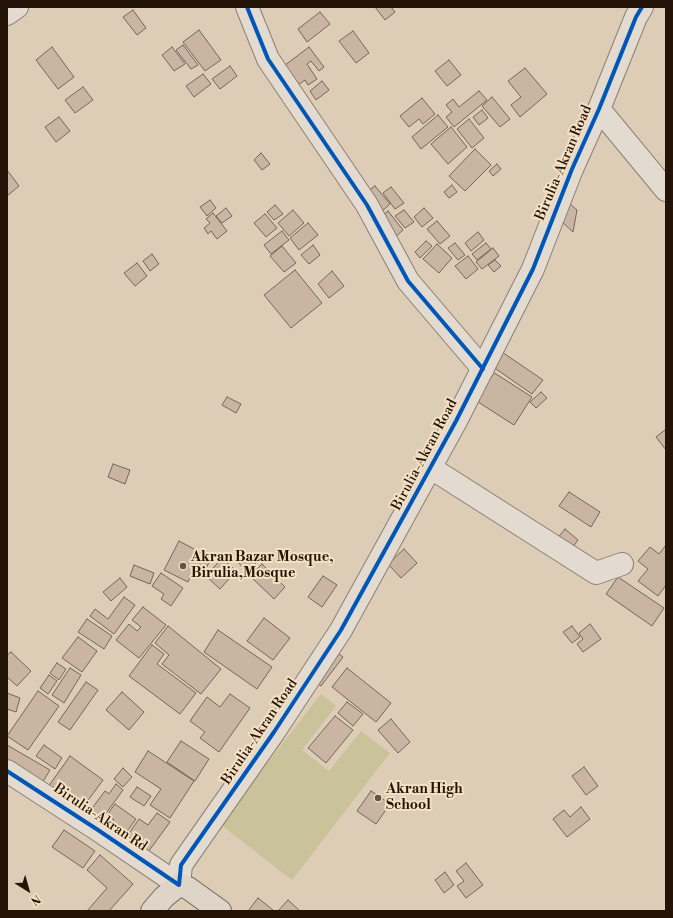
<!DOCTYPE html>
<html>
<head>
<meta charset="utf-8">
<style>
	body { margin:0 }
	#map { position:relative; width:673px; height:918px; overflow:hidden; background:#ddccb6; font-family:"Libre Bodoni",serif }
	canvas { display:block }
	.frame { position:absolute; inset:0; border:8px solid #231407; pointer-events:none }
	.north { position:absolute; left:8px; top:870px; width:40px; height:40px; -webkit-text-stroke:3px #f4e0c4; paint-order:stroke; rotate:143deg; font-size:11px; font-weight:700; line-height:16px; text-align:center; color:#231407 }
	.north::after { content:''; display:block; margin:auto; width:14px; height:18px; background:#231407; clip-path:polygon(50% 0,100% 100%,50% 72%,0 100%) }
</style>
</head>
<body>
<div id="map">
<canvas width="673" height="918"></canvas>
<div class="frame"></div>
<div class="north">N</div>
</div>
<script>
const c = document.querySelector('canvas').getContext('2d');
c.lineJoin = 'round';
function fill(path, color) { c.fillStyle = color; c.fill(path, 'evenodd'); }
const toPath = rows => new Path2D(rows.map(r => 'M' + r).join(''));
function trace(path, color, width, dash) { c.strokeStyle = color; c.lineWidth = width; c.lineCap = dash ? 'butt' : 'round'; c.setLineDash(dash || []); c.stroke(path); }
function label(font, color, halo, rows, align = 'center') {
  c.font = font + ' "Libre Bodoni",serif'; c.lineWidth = 4; c.setLineDash([]); c.textBaseline = 'middle'; c.strokeStyle = halo; c.fillStyle = color; for (const [text, x, y, turn = 0] of rows) {
    c.save(); c.translate(x, y); c.rotate((+turn || 0) * Math.PI / 180); c.textAlign = isNaN(turn) ? turn : align; if (halo) c.strokeText(text, 0, 0); c.fillText(text, 0, 0); c.restore();
  }
}
const green = toPath([
	[321,694,336,706,302,750,329,771,361,731,390,753,292,880,220,824]
]);
const building = toPath([
	[375,7,391,7,395,12,385,20,375,7],
	[133,10,146,28,137,35,123,17,133,10],
	[320,12,330,24,307,42,298,29,320,12],
	[199,30,221,60,205,71,183,42,199,30],
	[353,31,369,53,356,63,339,41,353,31],
	[183,45,198,65,191,69,176,50,183,45],
	[52,47,74,77,58,89,36,60,52,47],
	[172,47,185,64,174,71,162,55,172,47],
	[309,47,324,67,319,71,311,61,307,64,317,79,308,85,305,80,298,85,284,66,309,47],
	[449,60,461,75,447,86,435,71,449,60],
	[230,66,237,76,220,89,212,79,230,66],
	[525,68,547,94,520,117,511,105,521,97,508,81,525,68],
	[203,74,211,84,194,97,186,86,203,74],
	[322,81,329,90,316,100,310,91,322,81],
	[83,87,93,100,75,113,65,100,83,87],
	[479,91,487,100,454,127,446,117,452,112,446,105,453,99,459,107,479,91],
	[492,97,510,119,500,127,482,106,492,97],
	[422,98,435,114,423,124,419,119,409,127,400,116,422,98],
	[482,110,488,118,479,125,473,117,482,110],
	[438,115,448,127,421,149,412,137,438,115],
	[59,117,70,131,56,142,45,127,59,117],
	[469,119,484,138,472,148,457,129,469,119],
	[451,127,467,147,448,164,431,144,451,127],
	[475,149,491,165,465,191,449,176,475,149],
	[261,153,270,164,262,170,254,160,261,153],
	[497,164,501,169,493,176,489,171,497,164],
	[7,170,19,186,7,196,7,170],
	[452,185,457,192,449,198,444,192,452,185],
	[375,186,390,204,380,213,364,194,375,186],
	[391,187,404,203,395,209,383,193,391,187],
	[560,195,577,210,573,232,550,211,560,195],
	[210,200,216,208,207,216,200,207,210,200],
	[275,205,283,214,274,220,267,212,275,205],
	[226,208,232,216,222,223,216,216,226,208],
	[424,208,433,218,422,227,414,217,424,208],
	[293,210,304,223,289,236,278,223,293,210],
	[404,210,414,222,405,228,395,216,404,210],
	[388,211,403,230,393,239,378,220,388,211],
	[213,213,227,231,217,239,211,231,208,234,204,228,210,223,206,219,213,213],
	[265,214,277,228,266,237,254,223,265,214],
	[437,221,450,236,440,244,427,229,437,221],
	[308,223,318,235,299,250,290,238,308,223],
	[282,231,289,240,271,254,264,245,282,231],
	[478,232,484,240,471,251,465,243,478,232],
	[426,241,432,246,420,258,415,252,426,241],
	[455,243,465,255,458,260,448,248,455,243],
	[486,243,491,249,477,260,472,254,486,243],
	[437,244,452,258,439,273,423,259,437,244],
	[313,245,320,255,309,264,301,255,313,245],
	[282,246,296,263,284,272,270,256,282,246],
	[493,248,499,256,482,269,476,262,493,248],
	[152,254,159,264,150,271,143,261,152,254],
	[468,256,478,269,466,279,455,266,468,256],
	[495,260,501,266,494,272,488,265,495,260],
	[137,263,147,276,135,286,124,273,137,263],
	[295,270,322,303,291,328,264,295,295,270],
	[332,271,344,286,329,298,318,284,332,271],
	[496,348,543,380,532,394,486,362,496,348],
	[482,365,532,397,514,425,464,393,482,365],
	[541,392,547,398,536,408,530,402,541,392],
	[227,397,241,404,236,413,222,405,227,397],
	[666,429,666,450,656,437,666,429],
	[113,464,130,470,125,484,108,477,113,464],
	[569,492,600,512,591,527,559,506,569,492],
	[565,529,578,540,569,552,555,541,565,529],
	[179,541,211,558,203,575,194,570,188,582,164,570,179,541],
	[666,545,666,585,658,596,638,581,648,569,638,561,650,547,659,554,666,545],
	[404,549,417,563,401,578,388,564,404,549],
	[249,555,256,564,246,572,239,563,249,555],
	[222,558,236,571,220,589,206,576,222,558],
	[262,564,285,587,274,599,250,576,262,564],
	[134,565,154,573,150,584,130,576,134,565],
	[161,573,183,588,171,606,161,599,164,594,152,586,161,573],
	[323,576,337,585,322,607,308,597,323,576],
	[618,577,664,608,652,626,606,594,618,577],
	[120,578,127,587,111,601,103,592,120,578],
	[124,597,135,605,114,634,90,616,95,609,108,619,124,597],
	[143,607,166,625,139,658,116,640,129,624,137,631,141,627,132,620,143,607],
	[264,618,290,638,273,660,247,641,264,618],
	[87,619,112,636,104,649,78,632,87,619],
	[590,624,601,639,583,652,577,644,583,639,579,633,590,624],
	[168,626,221,669,201,694,162,664,169,655,155,643,168,626],
	[572,626,580,637,572,643,563,632,572,626],
	[218,630,272,667,257,689,204,652,218,630],
	[78,637,97,651,82,672,62,658,78,637],
	[152,645,164,654,157,664,196,693,180,714,129,676,152,645],
	[332,649,343,657,321,686,310,678,332,649],
	[11,652,31,671,17,686,7,677,7,655,11,652],
	[57,663,66,669,59,680,50,673,57,663],
	[70,668,81,675,64,703,52,695,70,668],
	[347,668,391,703,376,722,332,687,347,668],
	[49,675,57,681,48,694,40,688,49,675],
	[86,682,98,690,70,730,58,722,86,682],
	[38,691,59,706,28,750,7,736,38,691],
	[122,692,144,712,129,730,106,710,122,692],
	[7,693,20,698,16,712,7,709,7,693],
	[230,694,250,708,219,752,200,738,205,732,190,721,207,697,220,707,230,694],
	[347,702,363,714,353,726,338,713,347,702],
	[335,716,353,730,326,763,308,748,335,716],
	[391,719,410,742,398,753,378,730,391,719],
	[181,741,209,759,195,781,167,762,181,741],
	[7,745,50,770,36,793,7,776,7,745],
	[44,745,62,758,55,769,36,756,44,745],
	[148,751,194,781,170,818,150,805,161,789,135,772,148,751],
	[70,756,103,780,75,818,43,794,70,756],
	[584,767,598,786,586,795,572,776,584,767],
	[123,768,132,777,123,787,114,779,123,768],
	[116,784,123,790,96,827,84,819,105,791,109,794,116,784],
	[137,787,151,796,144,806,130,797,137,787],
	[371,791,390,804,376,824,357,811,371,791],
	[115,804,136,819,119,842,105,832,114,820,107,815,115,804],
	[581,807,590,819,567,837,553,819,564,810,570,817,581,807],
	[157,813,170,822,143,859,122,843,139,819,148,825,157,813],
	[64,830,95,851,83,868,52,847,64,830],
	[100,855,133,884,109,911,87,911,107,888,87,870,100,855],
	[466,863,483,885,466,898,457,886,464,881,456,871,466,863],
	[445,872,454,885,444,893,435,880,445,872],
	[258,898,273,910,272,911,248,911,258,898],
	[288,900,300,911,278,911,288,900]
]);
const minor = toPath([
	[247,7,268,59,367,205,408,281,483,369],
	[7,14,17,7],
	[599,109,666,190],
	[431,468,596,573,622,564],
	[7,771,98,830,179,885,181,865,274,732,341,630,456,421,533,269,572,169,599,109,636,17,642,7]
]);
const highway = toPath([
	[152,911,164,897,179,885,188,888,220,911]
]);
const cycleway = toPath([
	[247,7,268,59,367,205,408,281,483,369],
	[7,771,98,830,179,885,181,865,274,732,341,630,456,421,533,269,572,169,599,109,636,17,642,7]
]);
const markers = [
	[183,566,4,"#645444"],
	[378,798,4,"#645444"]
];
const streetNames = [
	["Birulia-Akran Road",564,163,-67],
	["Birulia-Akran Road",425,455,-62],
	["Birulia-Akran Road",260,732,-56],
	["Birulia-Akran Rd",100,818,34]
];
const poiNames = [
	["Akran Bazar Mosque,",191,558],
	["Birulia,Mosque",191,574],
	["Akran High",386,790],
	["School",386,806]
];
fill(green, '#cac29b');
fill(building, '#cab5a3');
trace(building, '#72675b', 1);
trace(minor, '#8c8072', 24);
trace(highway, '#72675b', 24);
trace(minor, '#e3dad0', 22);
trace(highway, '#dfd4c8', 22);
trace(cycleway, '#0057b8', 4);
for (const [x, y, r, color] of markers) { const dot = new Path2D(); dot.arc(x, y, r, 0, 2 * Math.PI); c.fillStyle = color; c.fill(dot); trace(dot, '#f4e0c4', 1.5); }
label('14px', '#231407', '#f4e0c4', streetNames);
label('bold 14px', '#231407', '#f4e0c4', poiNames, 'left');
</script>
</body>
</html>
